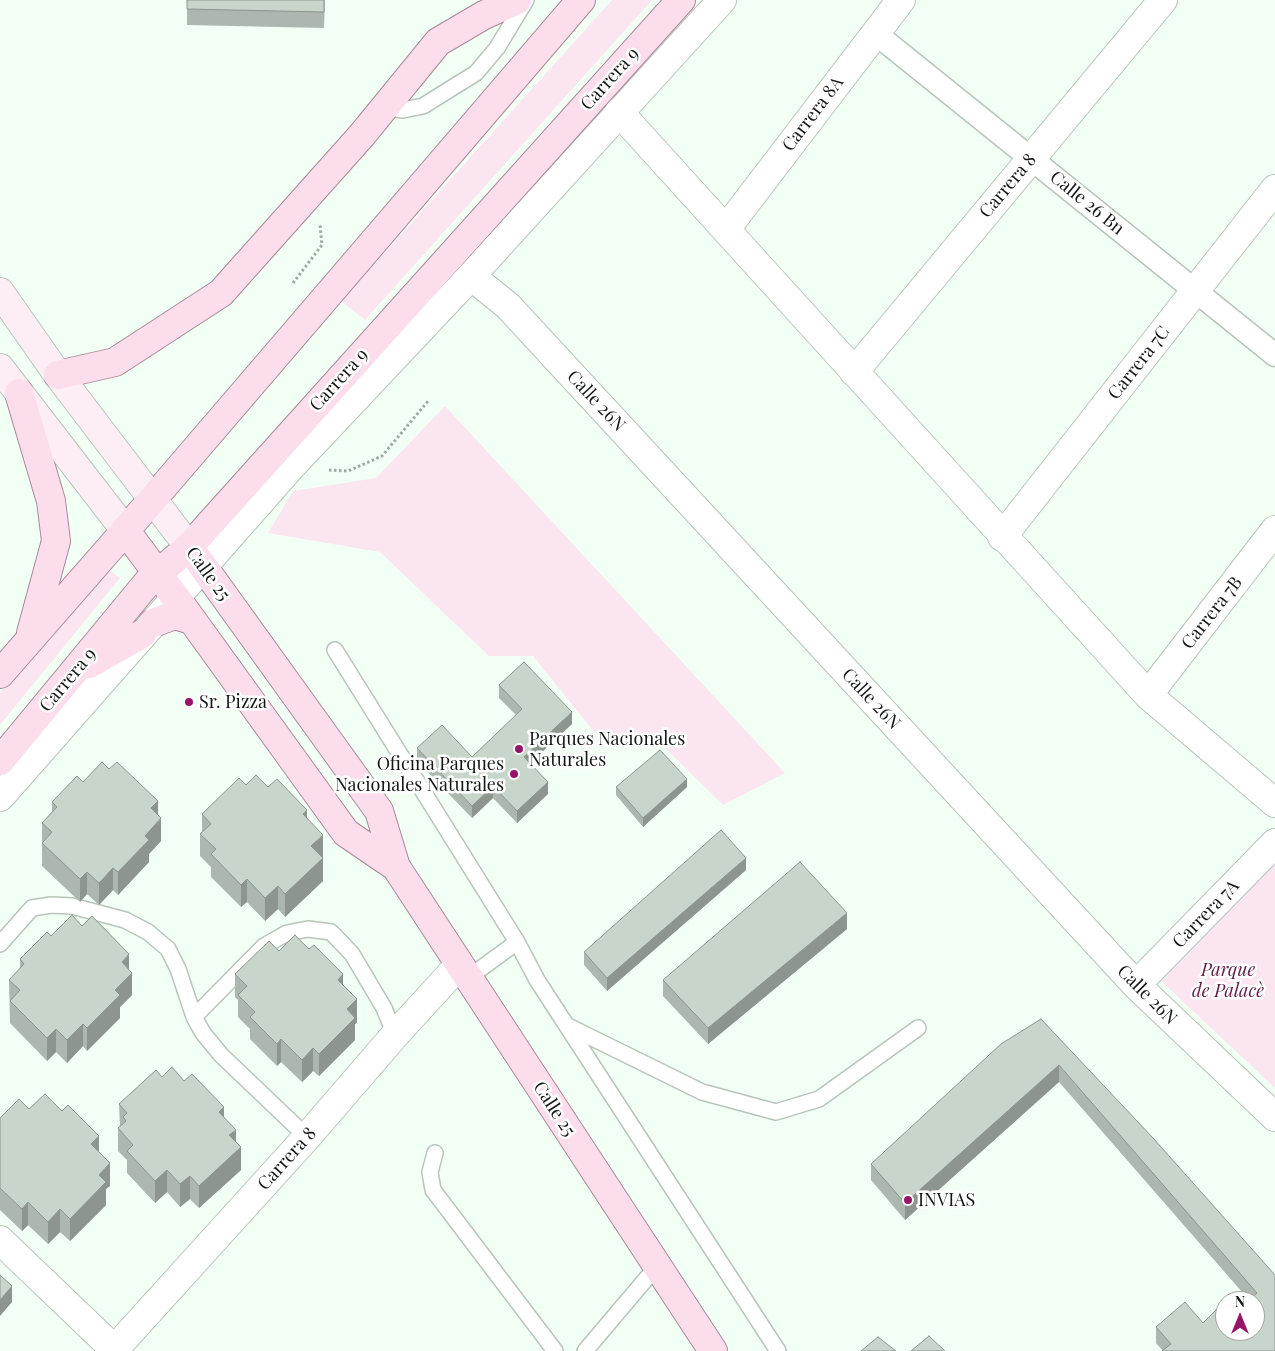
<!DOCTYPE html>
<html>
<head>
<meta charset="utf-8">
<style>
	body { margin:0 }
	#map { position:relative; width:1275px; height:1351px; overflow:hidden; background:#f1fff4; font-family:"Playfair Display",serif }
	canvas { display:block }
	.north { position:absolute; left:1215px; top:1291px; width:50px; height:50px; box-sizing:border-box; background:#fff; border:1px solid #a1a2a1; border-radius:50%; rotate:0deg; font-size:14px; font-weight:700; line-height:20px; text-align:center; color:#131714 }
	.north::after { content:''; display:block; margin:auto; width:18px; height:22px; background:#97146b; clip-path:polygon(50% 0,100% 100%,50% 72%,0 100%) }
</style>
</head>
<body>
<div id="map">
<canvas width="1275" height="1351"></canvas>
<div class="north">N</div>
</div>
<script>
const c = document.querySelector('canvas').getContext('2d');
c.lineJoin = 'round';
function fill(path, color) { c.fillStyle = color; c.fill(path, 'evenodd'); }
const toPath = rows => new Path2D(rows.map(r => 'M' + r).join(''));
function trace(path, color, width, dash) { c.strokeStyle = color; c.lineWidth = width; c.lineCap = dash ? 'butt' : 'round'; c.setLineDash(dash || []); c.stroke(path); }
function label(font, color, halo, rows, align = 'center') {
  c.font = font + ' "Playfair Display",serif'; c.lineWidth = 5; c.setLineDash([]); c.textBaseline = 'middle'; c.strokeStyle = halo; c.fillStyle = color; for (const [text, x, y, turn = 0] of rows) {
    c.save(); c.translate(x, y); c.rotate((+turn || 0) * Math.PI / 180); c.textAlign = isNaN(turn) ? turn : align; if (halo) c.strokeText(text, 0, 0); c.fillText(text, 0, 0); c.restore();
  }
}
const green = toPath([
	[612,0,652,0,365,320,341,301],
	[445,406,785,773,723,805,651,734,595,733,533,656,489,656,380,552,268,533,293,491,376,478],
	[103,566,120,578,0,725,0,693],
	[1275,863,1275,1088,1161,981]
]);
const path = toPath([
	[293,283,322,245,320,225],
	[329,470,348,471,382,456,429,400]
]);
const service = toPath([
	[384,107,403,110,423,106,476,73,497,48,526,0],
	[335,650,517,942],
	[0,944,32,908,51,905,72,906,125,920,148,932,168,949,178,969,194,1017,203,1033,221,1055,307,1137],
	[468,978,517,942,537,980,778,1351],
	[194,1017,264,946,287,933,308,929,331,932,352,954,384,1008,395,1035],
	[568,1026,702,1092,776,1112,819,1099,918,1028],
	[435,1153,430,1172,433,1190,555,1351],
	[585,1351,657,1266]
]);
const pedestrian = toPath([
	[875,33,1275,355]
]);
const minor = toPath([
	[619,112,1148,695,1275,803],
	[726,229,901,0],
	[471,276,508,306,1136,985,1275,1117],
	[854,372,1163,0],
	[1002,537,1275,189],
	[1148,695,1275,530],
	[1136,985,1275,843],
	[0,1240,116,1351],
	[113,1351,307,1137,395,1035,459,965]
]);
const tertiary = toPath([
	[0,797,289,469,471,276,722,0]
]);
const secondary = toPath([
	[0,292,58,375,189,547],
	[0,368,125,530]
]);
const primary = toPath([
	[58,375,115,362,221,293,362,135,438,42,484,15,517,0],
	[19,393,51,501,56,541,31,633],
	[125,530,182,606,346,833,396,867],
	[189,547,379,811,396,867,713,1351],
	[153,623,175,615,192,620],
	[89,664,142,634],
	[0,674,152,500,581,0],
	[0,761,148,582,189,547,681,0]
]);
const wall = toPath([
	[187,0,325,0,324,28,187,25],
	[499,685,572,724,530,763,548,794,517,823,493,798,472,818,417,761,417,748,472,757,516,715,499,698],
	[83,782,158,815,161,841,149,854,149,862,118,895,113,890,99,905,87,894,80,902,42,866,42,823,52,812,52,802],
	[246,785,268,787,307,819,323,857,322,858,323,881,285,917,278,909,265,921,247,902,241,907,211,877,211,867,200,856,200,834,202,832,202,814],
	[616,787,687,787,643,827,616,795],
	[746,870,607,991,584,965,584,952],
	[82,926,129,970,132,995,120,1007,120,1018,87,1051,83,1046,67,1063,56,1052,47,1061,10,1023,9,980,20,969,20,959,51,936],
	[847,929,708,1044,663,996,663,980],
	[279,951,343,985,357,1022,355,1024,355,1040,319,1076,313,1071,302,1082,281,1062,277,1066,250,1039,250,1029,238,1017,238,1000,235,997,235,974],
	[1041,1019,1275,1275,1275,1351,1163,1351,1156,1343,1156,1327,1203,1323,1225,1331,1249,1300,1059,1082,905,1220,871,1180,871,1164],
	[162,1077,184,1081,224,1117,236,1142,241,1170,199,1208,190,1199,180,1207,167,1192,155,1203,127,1173,127,1160,118,1151,118,1128,120,1127,119,1104],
	[29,1109,99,1153,110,1186,106,1189,106,1205,70,1241,60,1232,48,1244,28,1225,22,1231,0,1210,0,1118]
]);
const shadedWall = toPath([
	[572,712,572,724,524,769,524,757],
	[687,779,687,787,643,827,643,818],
	[548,782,548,794,517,823,517,811],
	[493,786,493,798,472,818,472,806],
	[158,801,158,822,161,818,161,841,149,854,149,862,118,895,118,872,145,836,151,808],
	[307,810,307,832,303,814],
	[323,835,323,857,311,869,311,846],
	[323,858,323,881,285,917,285,894],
	[746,858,746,870,607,991,607,978],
	[113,868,113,890,99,905,99,883],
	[87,872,87,894,80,902,80,879],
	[247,879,247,902,241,907,241,885],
	[278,886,278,909,265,921,265,898],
	[847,913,847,929,708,1044,708,1028],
	[129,954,129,976,132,973,132,995,120,1007,120,1018,87,1051,87,1028,115,990,122,962],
	[343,974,343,997,338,980],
	[357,999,357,1022,355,1024,355,1040,319,1076,319,1054,347,1009],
	[83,1024,83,1046,67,1063,67,1040],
	[56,1029,56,1052,47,1061,47,1038],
	[281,1039,281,1062,277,1066,277,1044],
	[313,1048,313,1071,302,1082,302,1060],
	[1059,1065,1059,1082,905,1220,905,1203],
	[224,1107,224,1130,219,1112],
	[236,1130,236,1152,241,1147,241,1170,199,1208,199,1186,229,1135],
	[99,1136,99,1158,91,1144],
	[110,1163,110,1186,106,1189,106,1205,70,1241,70,1219,99,1175],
	[167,1170,167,1192,155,1203,155,1181],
	[190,1176,190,1199,180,1207,180,1184],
	[28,1202,28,1225,22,1231,22,1209],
	[60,1209,60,1232,48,1244,48,1222],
	[12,1286,12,1302,0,1316,0,1300]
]);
const building = toPath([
	[187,0,324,0,324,12,187,9,187,0],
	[524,662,572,712,524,757,548,782,517,811,493,786,472,806,417,748,442,725,472,757,522,709,499,685,524,662],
	[660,750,687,779,643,818,616,787,660,750],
	[102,762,109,769,117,762,158,801,151,808,161,818,145,836,149,840,118,872,113,868,99,883,87,872,80,879,42,843,52,832,42,823,57,807,52,802,77,776,83,782,102,762],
	[256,775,268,787,277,779,307,810,303,814,323,835,311,846,323,858,285,894,278,886,265,898,247,879,241,885,211,854,216,849,200,834,211,824,202,814,239,778,246,785,256,775],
	[721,830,746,858,607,978,584,952,721,830],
	[800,862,847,913,708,1028,663,980,800,862],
	[72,915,82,926,92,916,129,954,122,962,132,973,115,990,120,995,87,1028,83,1024,67,1040,56,1029,47,1038,10,1001,20,990,9,980,24,964,20,959,47,932,51,936,72,915],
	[295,935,309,949,314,945,343,974,338,980,357,999,347,1009,355,1018,319,1054,313,1048,302,1060,281,1039,277,1044,250,1017,255,1012,238,995,247,986,235,974,269,941,279,951,295,935],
	[1041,1019,1153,1138,1275,1275,1275,1351,1162,1351,1171,1344,1156,1327,1185,1302,1203,1323,1224,1302,1225,1303,1225,1331,1255,1331,1255,1301,1248,1301,1257,1293,1059,1065,905,1203,871,1164,1001,1044,1041,1019],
	[172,1067,184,1081,192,1074,224,1107,219,1112,236,1130,229,1135,241,1147,199,1186,190,1176,180,1184,167,1170,155,1181,127,1151,133,1145,118,1128,126,1121,123,1117,127,1113,119,1104,156,1070,162,1077,172,1067],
	[45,1094,62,1111,68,1105,99,1136,91,1144,110,1163,99,1175,106,1182,70,1219,60,1209,48,1222,28,1202,22,1209,0,1188,0,1118,19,1099,29,1109,45,1094],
	[0,1275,12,1286,0,1300,0,1275],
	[929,1336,945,1351,911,1351,929,1336],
	[878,1337,896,1351,861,1351,878,1337]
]);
const markers = [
	[189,702,5,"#97146b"],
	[519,749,5,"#97146b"],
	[514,774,5,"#97146b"],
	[908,1200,5,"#97146b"]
];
const streetNames = [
	["Carrera 9",610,79,-48],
	["Carrera 8A",813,114,-53],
	["Carrera 8",1008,186,-50],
	["Calle 26 Bn",1087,203,39],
	["Carrera 7C",1139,363,-52],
	["Carrera 9",339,380,-48],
	["Calle 26N",596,401,47],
	["Calle 25",208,574,54],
	["Carrera 7B",1212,613,-52],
	["Carrera 9",68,680,-50],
	["Calle 26N",871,699,47],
	["Carrera 7A",1206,914,-46],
	["Calle 26N",1147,995,45],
	["Calle 25",554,1109,57],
	["Carrera 8",287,1159,-48]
];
const poiNames = [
	["Sr. Pizza",199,702],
	["Parques Nacionales",529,739],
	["Naturales",529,760],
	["Oficina Parques",504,764,"right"],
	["Nacionales Naturales",504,785,"right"],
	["INVIAS",918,1200]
];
const parkNames = [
	["Parque",1228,970],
	["de Palacè",1228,991]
];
fill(green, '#fbe5f0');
trace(service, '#b8c5bb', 18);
trace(pedestrian, '#b8c5bb', 25);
trace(minor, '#b8c5bb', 30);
trace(tertiary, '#b8c5bb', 30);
trace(secondary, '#b8c5bb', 30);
trace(primary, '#a88998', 30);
trace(path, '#9ea9a1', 3, [2.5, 2.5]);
trace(service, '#fff', 15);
trace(pedestrian, '#fff', 22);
trace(minor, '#fff', 28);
trace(tertiary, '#fff', 28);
trace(secondary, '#fdeef5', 28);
trace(primary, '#fbddec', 28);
fill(wall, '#acb7af');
fill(shadedWall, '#8c958e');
fill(building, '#c8d5cb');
trace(building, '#8c958e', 1);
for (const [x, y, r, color] of markers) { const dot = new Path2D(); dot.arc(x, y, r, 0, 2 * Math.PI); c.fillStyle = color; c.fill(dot); trace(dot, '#fff', 2); }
label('18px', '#131714', '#fff', streetNames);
label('18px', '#131714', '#fff', poiNames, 'left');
label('italic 18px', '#632049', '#fff', parkNames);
</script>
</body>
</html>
